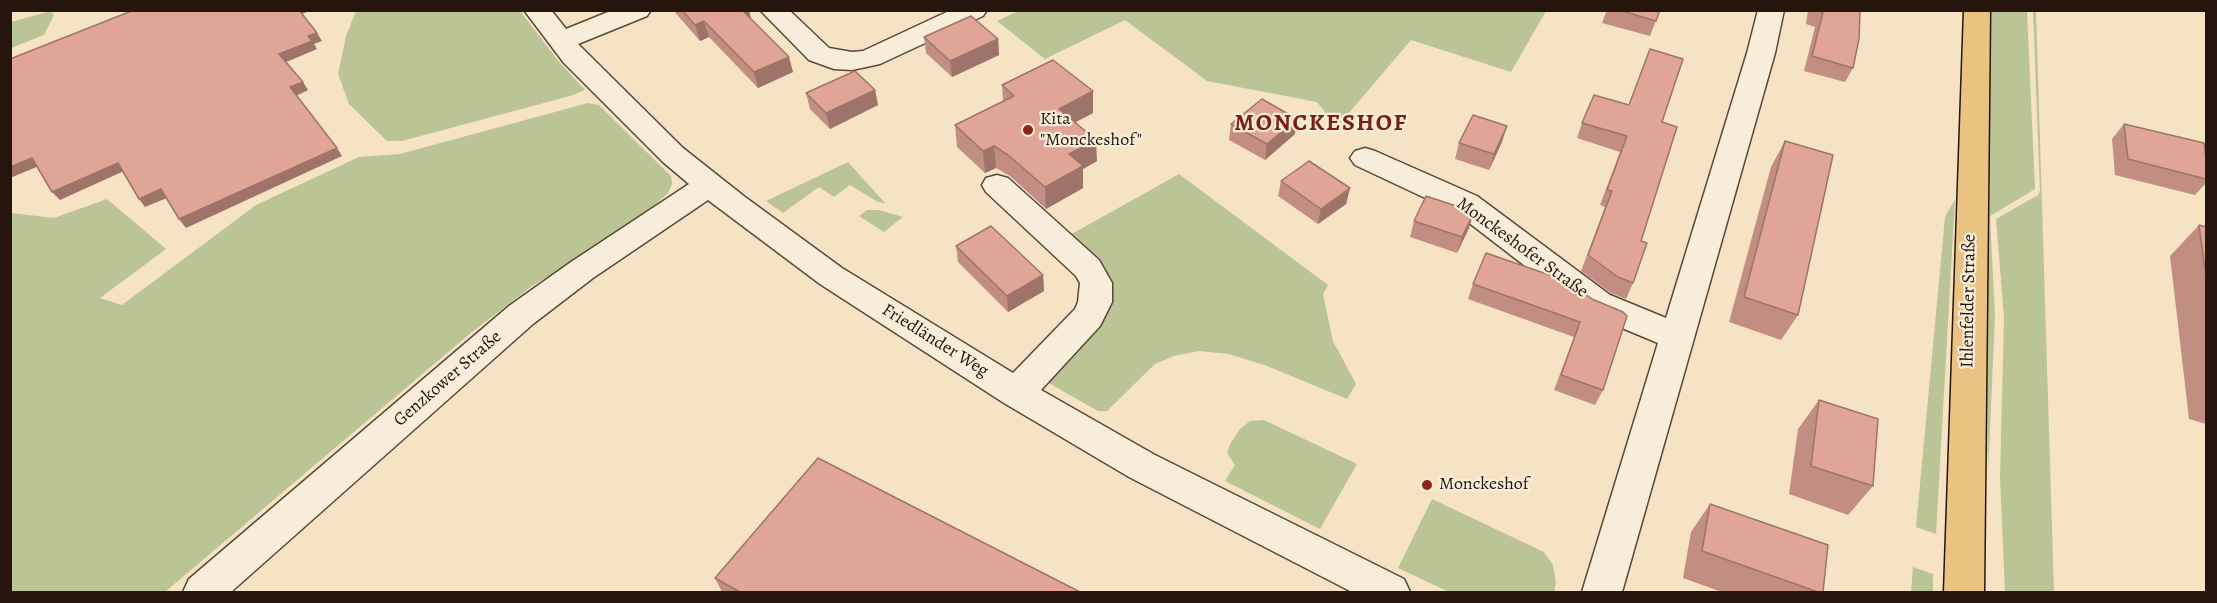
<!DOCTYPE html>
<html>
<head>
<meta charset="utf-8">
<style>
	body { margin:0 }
	#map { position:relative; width:2217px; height:603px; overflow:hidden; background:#f5e3c4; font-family:Alegreya,serif }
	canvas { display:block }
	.frame { position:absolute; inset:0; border:12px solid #25150d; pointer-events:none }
</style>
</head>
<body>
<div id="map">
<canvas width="2217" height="603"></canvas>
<div class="frame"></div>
</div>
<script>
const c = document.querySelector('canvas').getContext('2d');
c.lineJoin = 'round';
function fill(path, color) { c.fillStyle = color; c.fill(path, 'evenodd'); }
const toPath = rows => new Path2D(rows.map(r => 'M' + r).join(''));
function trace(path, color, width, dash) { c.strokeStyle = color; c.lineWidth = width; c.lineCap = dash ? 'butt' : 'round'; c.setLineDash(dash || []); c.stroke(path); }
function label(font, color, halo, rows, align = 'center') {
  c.font = font + ' Alegreya,serif'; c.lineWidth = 4.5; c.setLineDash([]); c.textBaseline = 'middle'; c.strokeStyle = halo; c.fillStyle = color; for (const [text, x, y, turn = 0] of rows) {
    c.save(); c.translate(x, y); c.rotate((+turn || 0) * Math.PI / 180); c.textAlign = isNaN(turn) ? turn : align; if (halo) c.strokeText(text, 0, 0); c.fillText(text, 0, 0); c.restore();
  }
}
const green = toPath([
	[1020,10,1546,10,1546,11,1511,72,1411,40,1337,127,1317,102,1207,81,1125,20,1045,59,997,21],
	[51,11,54,15,44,35,11,48,11,22],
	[356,11,520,11,560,63,585,90,570,96,402,141,387,141,349,104,338,74,346,36],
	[1989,11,2027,11,2035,189,1990,216,1995,316,1988,474,1985,214],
	[2033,11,2036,11,2054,592,2005,592,2000,477,2004,318,1996,219,2038,195,2040,191],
	[588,103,599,105,671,176,672,184,668,193,644,215,605,243,532,286,472,332,165,592,11,592,11,213,54,218,107,199,166,249,100,298,122,305,256,205,359,157,400,154],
	[848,162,885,203,878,202,850,185,834,197,819,187,783,213,766,201],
	[1179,174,1328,285,1323,294,1333,341,1356,384,1347,399,1267,366,1229,354,1199,351,1174,356,1155,364,1107,411,1098,411,1045,381,1098,323,1070,235],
	[1955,199,1936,534,1916,527,1945,217],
	[867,210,879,210,903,217,884,232,859,216],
	[1264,420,1357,464,1320,529,1225,481,1235,465,1227,453,1230,444,1240,429,1250,421],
	[1432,499,1544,552,1553,565,1556,582,1554,592,1449,592,1398,568],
	[1913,567,1933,574,1933,592,1911,592]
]);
const minor = toPath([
	[524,10,551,10,566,29,613,10,651,10,647,16,578,44,683,148,745,197,842,268,1013,373,1075,309,1078,302,1080,283,1076,276,986,192,982,185,986,178,997,175,1008,178,1099,260,1112,283,1112,302,1100,326,1041,390,1155,455,1404,579,1410,592,1352,592,1129,477,1004,403,820,284,708,200,593,278,533,324,231,592,183,592,189,579,509,306,571,262,689,184,663,162,564,63,524,10],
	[760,10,789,10,829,48,852,52,863,51,951,10,987,10,983,16,880,64,852,70,834,69,809,60,760,10],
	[1758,10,1784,10,1775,53,1622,592,1582,592,1658,343,1586,313,1455,212,1355,165,1350,158,1355,151,1365,148,1375,151,1477,196,1610,295,1666,318,1747,53,1758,10]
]);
const major = toPath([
	[1964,10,1990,10,1984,592,1944,592,1964,10]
]);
const wall = toPath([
	[673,10,749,10,751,19,793,72,758,88,709,37,700,41],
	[1607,10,1660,10,1650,36,1602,23],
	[1808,10,1860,10,1853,68,1845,82,1804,71,1815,27,1806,24],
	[924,37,998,39,999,55,952,77,926,53],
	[1002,85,1093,91,1093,113,1076,122,1097,161,1083,169,1083,188,1046,209,1010,176,996,168,985,173,957,147,955,125,1003,101],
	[875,90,878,105,830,129,810,109,806,93],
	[1662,122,1633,283,1626,299,1611,293,1581,271,1605,207,1600,205,1620,152,1577,138,1582,123],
	[1231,124,1295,134,1265,160,1229,140],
	[2124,124,2206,159,2206,183,2195,195,2115,175,2112,139],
	[1785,141,1798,315,1781,340,1729,322,1771,167],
	[1502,142,1489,170,1455,159,1459,143],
	[1281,181,1350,188,1346,204,1318,224,1278,196],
	[1414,221,1469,228,1457,253,1410,237],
	[2199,225,2206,227,2206,424,2189,419,2170,256],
	[956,246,1043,275,1044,291,1008,312,958,262],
	[1567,281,1603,390,1595,405,1554,390,1574,337,1468,299,1473,284],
	[1819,400,1873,486,1848,515,1789,494,1798,429],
	[1710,504,1823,592,1722,592,1683,578,1691,532],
	[715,578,1080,592,722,592]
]);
const shadedWall = toPath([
	[298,10,311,10,300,15],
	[739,10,749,10,751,19],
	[704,21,709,37,700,41,695,25],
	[317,33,322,41,314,44,317,49,284,63,279,54,308,36],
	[998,39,999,55,952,77,950,61],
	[789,57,793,72,758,88,754,72],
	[303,82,308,90,296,96,290,87],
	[875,90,878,105,830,129,826,113],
	[1093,91,1093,113,1060,130,1059,109],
	[1297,119,1295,134,1265,160,1267,144],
	[1507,126,1502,142,1489,170,1494,154],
	[1096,140,1097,161,1083,169,1083,188,1046,209,1045,187,1069,154],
	[994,146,996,168,985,173,983,151],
	[337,148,342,156,186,228,179,219],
	[32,158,39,166,10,178,10,167],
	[118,163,124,171,60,200,52,192],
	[1350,188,1346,204,1318,224,1321,209],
	[161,189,167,198,145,207,139,199],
	[1474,212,1469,228,1457,253,1462,237],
	[1043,275,1044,291,1008,312,1007,296]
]);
const building = toPath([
	[134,10,299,10,317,33,308,36,312,41,279,54,303,82,290,87,337,148,179,219,161,189,139,199,118,163,52,192,32,158,10,167,10,59,134,10],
	[682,10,742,10,789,57,754,72,704,21,695,25,682,10],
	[1619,10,1660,10,1656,21,1619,10],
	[1816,10,1860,10,1859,39,1853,68,1812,56,1823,12,1816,10],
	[971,16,998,39,950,61,924,37,971,16],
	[1650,49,1683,59,1662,122,1677,127,1641,241,1647,243,1633,283,1618,277,1588,255,1612,191,1607,190,1627,136,1582,123,1594,95,1629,105,1650,49],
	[1053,60,1093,91,1059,109,1096,140,1069,154,1083,166,1045,187,1008,155,994,146,983,151,955,125,1014,96,1002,85,1053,60],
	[855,71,875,90,826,113,806,93,855,71],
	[1262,99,1297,119,1267,144,1231,124,1262,99],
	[1473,115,1507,126,1494,154,1459,143,1473,115],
	[2124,124,2204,143,2206,159,2206,179,2128,159,2124,124],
	[1785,141,1833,155,1798,315,1744,297,1785,141],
	[1309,161,1350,188,1321,209,1281,181,1309,161],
	[1426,196,1474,212,1462,237,1414,221,1426,196],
	[2199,225,2206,227,2206,276,2199,225],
	[991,226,1043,275,1007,296,956,246,991,226],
	[1486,253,1567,281,1592,299,1623,312,1627,316,1603,390,1561,375,1580,322,1473,284,1486,253],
	[1819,400,1878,419,1873,486,1811,466,1819,400],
	[818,458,1080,592,740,592,715,578,818,458],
	[1710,504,1828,545,1823,592,1818,592,1702,551,1710,504]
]);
const markers = [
	[1028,130,6,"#8f2418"],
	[1427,485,6,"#8f2418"]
];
const poiNames = [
	["Kita",1040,120],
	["\"Monckeshof\"",1040,141],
	["Monckeshof",1439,485]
];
const streetNames = [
	["Monckeshofer Straße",1522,248,36],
	["Ihlenfelder Straße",1969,301,-89],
	["Friedländer Weg",935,341,32],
	["Genzkower Straße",448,379,-41]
];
const districtNames = [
	["MONCKESHOF",1321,124]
];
fill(green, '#bbc495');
trace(minor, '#59483b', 3);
trace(major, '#25150d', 3);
fill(minor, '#f8edd9');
fill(major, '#eac282');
fill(wall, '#c28e82');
fill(shadedWall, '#9e746a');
fill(building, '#e1a597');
trace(building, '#9e746a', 1.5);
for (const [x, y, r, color] of markers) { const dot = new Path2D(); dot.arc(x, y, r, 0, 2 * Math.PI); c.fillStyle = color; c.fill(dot); trace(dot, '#f8edd9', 2); }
label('18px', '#25150d', '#f8edd9', poiNames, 'left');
label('18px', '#25150d', '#f8edd9', streetNames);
c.letterSpacing = '1.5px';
label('bold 24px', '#7a1f14', '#f8edd9', districtNames);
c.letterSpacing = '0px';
</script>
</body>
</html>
